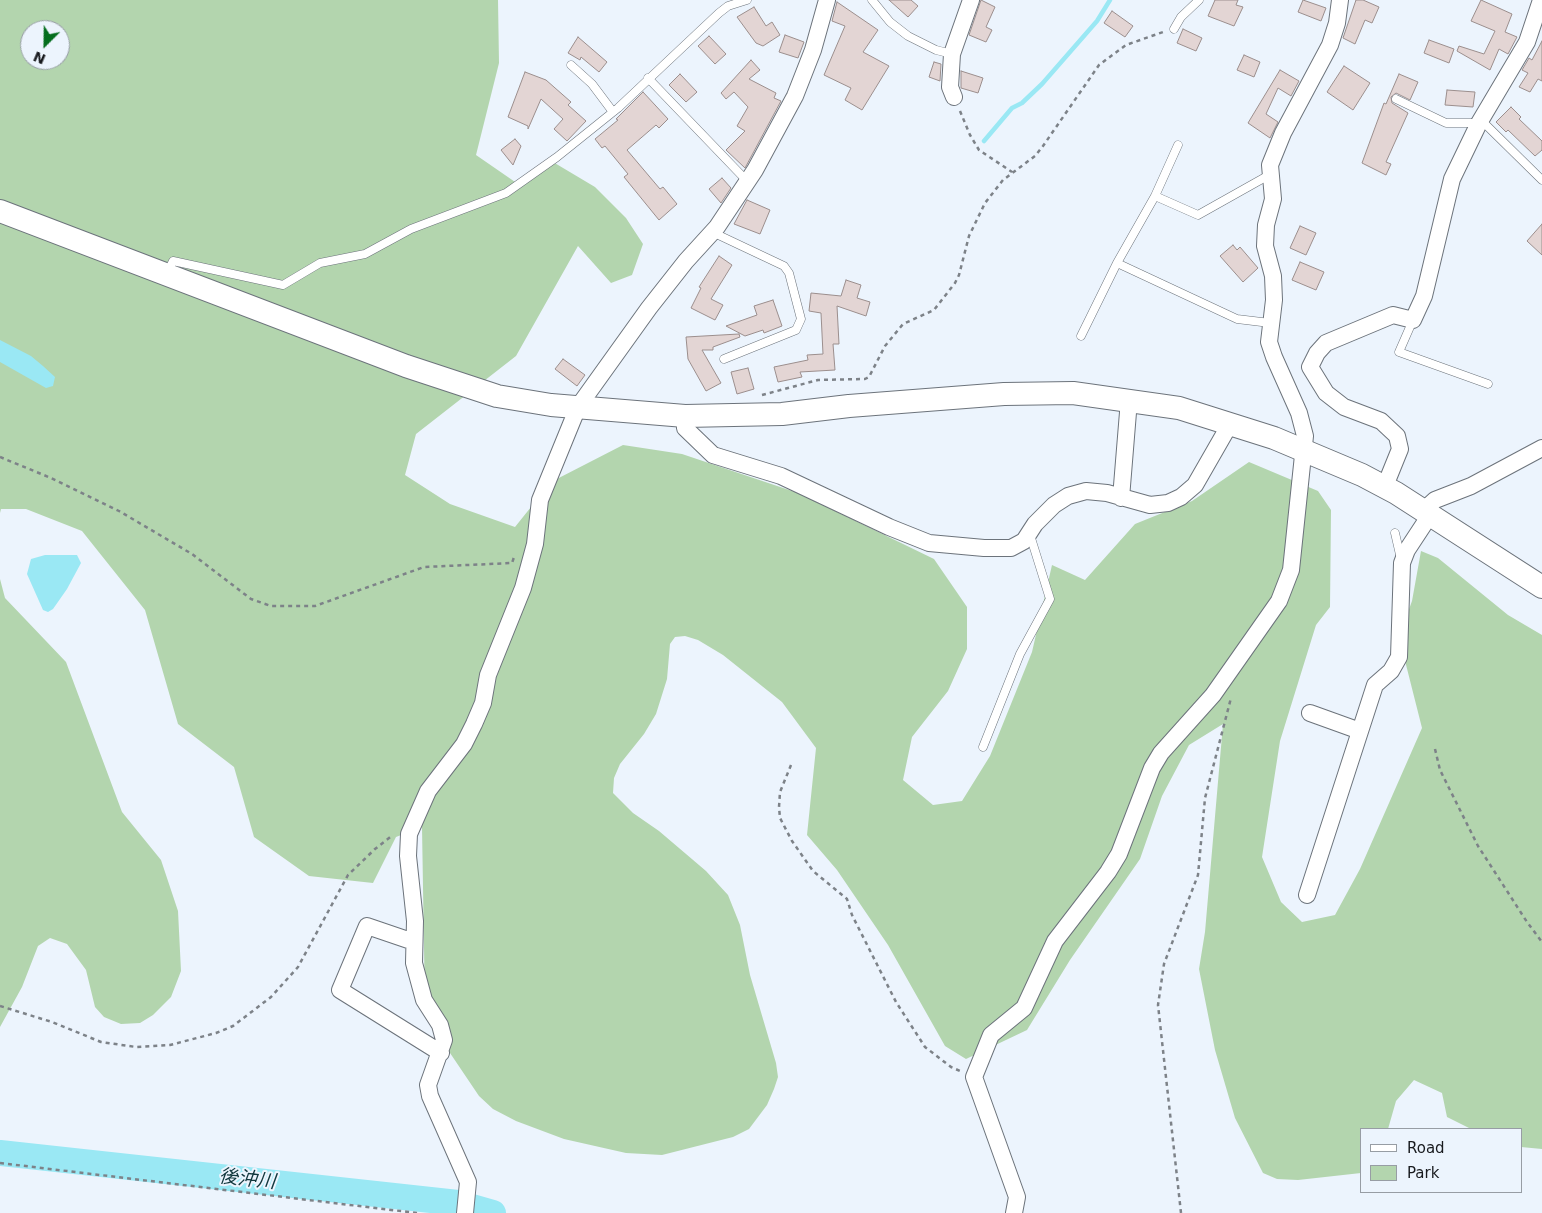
<!DOCTYPE html>
<html>
<head>
<meta charset="utf-8">
<style>
	body { margin:0 }
	#map { position:relative; width:1542px; height:1213px; overflow:hidden; background:#ecf4fd; font-family:"DejaVu Sans",sans-serif }
	canvas { display:block }
	.legend { position:absolute; left:1360px; top:1128px; width:162px; height:65px; box-sizing:border-box; background:#ecf4fd; border:1px solid #979da4; margin:0; padding:6px 9px; list-style:none; font-size:15px; color:#181a1e }
	.legend li { display:flex; align-items:center; gap:10px; height:25px }
	.legend b { width:25px; border:1px solid #979da4 }
	.north { position:absolute; left:20px; top:20px; width:50px; height:50px; box-sizing:border-box; background:#ecf4fd; border:1px solid #979da4; border-radius:50%; rotate:203deg; font-size:14px; font-weight:700; line-height:20px; text-align:center; color:#181a1e }
	.north::after { content:''; display:block; margin:auto; width:18px; height:22px; background:#046e1e; clip-path:polygon(50% 0,100% 100%,50% 72%,0 100%) }
</style>
</head>
<body>
<div id="map">
<canvas width="1542" height="1213"></canvas>
<ul class="legend">
<li><b style="height:6px;background:#fff"></b>Road</li>
<li><b style="height:14px;background:#b3d5ae"></b>Park</li>
</ul>
<div class="north">N</div>
</div>
<script>
const c = document.querySelector('canvas').getContext('2d');
c.lineJoin = 'round';
function fill(path, color) { c.fillStyle = color; c.fill(path, 'evenodd'); }
const toPath = rows => new Path2D(rows.map(r => 'M' + r).join(''));
function trace(path, color, width, dash) { c.strokeStyle = color; c.lineWidth = width; c.lineCap = dash ? 'butt' : 'round'; c.setLineDash(dash || []); c.stroke(path); }
function label(font, color, halo, rows, align = 'center') {
  c.font = font + ' "DejaVu Sans","Noto Sans JP",sans-serif'; c.lineWidth = 4; c.setLineDash([]); c.textBaseline = 'middle'; c.strokeStyle = halo; c.fillStyle = color; for (const [text, x, y, turn = 0] of rows) {
    c.save(); c.translate(x, y); c.rotate((+turn || 0) * Math.PI / 180); c.textAlign = isNaN(turn) ? turn : align; if (halo) c.strokeText(text, 0, 0); c.fillText(text, 0, 0); c.restore();
  }
}
const green = toPath([
	[0,0,498,0,499,63,476,155,518,184,553,162,595,187,626,218,643,244,632,275,611,283,578,246,516,356,416,434,405,475,450,504,515,527,551,482,623,445,682,454,798,493,934,559,967,607,967,649,948,691,912,737,903,780,933,805,962,801,990,756,1032,652,1052,565,1085,580,1135,524,1192,501,1249,462,1318,491,1331,510,1330,607,1316,625,1280,741,1262,857,1281,902,1302,922,1335,915,1360,869,1422,728,1399,637,1412,601,1421,551,1438,558,1508,615,1542,635,1542,1149,1521,1147,1521,1129,1471,1129,1447,1117,1442,1093,1414,1080,1396,1101,1388,1129,1361,1129,1361,1173,1298,1180,1277,1179,1263,1173,1235,1118,1215,1050,1199,969,1205,932,1223,724,1189,745,1162,796,1140,859,1070,960,1027,1030,966,1059,945,1046,888,945,837,870,807,835,816,748,782,702,723,655,698,640,685,636,675,637,670,644,667,679,656,714,644,734,620,764,614,778,613,793,633,813,659,831,706,871,728,895,740,925,750,975,776,1063,778,1077,774,1089,767,1105,749,1129,733,1137,662,1155,626,1153,564,1139,516,1121,493,1109,479,1096,448,1050,425,1008,422,827,396,837,373,883,309,876,254,837,234,767,178,724,145,610,82,531,26,509,1,509,0,513],
	[30,30,60,30,60,60,30,60],
	[0,579,5,598,66,662,122,812,161,860,178,911,181,971,171,997,153,1015,140,1023,121,1024,104,1017,95,1007,86,970,67,944,50,938,38,946,22,987,0,1027]
]);
const water = toPath([
	[0,340,31,356,43,366,55,377,53,386,46,388,0,362],
	[77,555,81,563,67,589,53,609,48,612,43,610,27,574,31,559,45,555]
]);
const stream = toPath([
	[984,141,1012,108,1022,103,1042,84,1097,21,1110,0]
]);
const river = toPath([
	[0,1153,458,1203,493,1213]
]);
const building = toPath([
	[889,0,911,0,918,6,908,17,889,0],
	[981,0,995,7,986,27,992,30,986,42,969,35,981,0],
	[1215,0,1238,0,1236,5,1243,7,1234,26,1208,16,1215,0],
	[1303,0,1326,8,1321,21,1298,12,1303,0],
	[1356,0,1363,0,1379,7,1372,23,1365,20,1355,44,1343,38,1356,0],
	[1481,0,1512,14,1505,32,1517,37,1508,54,1499,49,1490,70,1457,51,1459,46,1484,54,1495,31,1471,21,1481,0],
	[837,2,878,30,863,52,889,66,862,110,845,100,851,88,824,75,845,26,832,21,837,2],
	[754,7,766,26,772,22,780,35,763,46,756,43,737,17,754,7],
	[1112,11,1133,26,1125,37,1104,23,1112,11],
	[1183,29,1202,38,1196,51,1177,43,1183,29],
	[785,35,804,42,798,58,779,52,785,35],
	[709,36,726,54,715,64,698,46,709,36],
	[578,37,607,62,599,72,581,57,580,60,568,53,578,37],
	[1429,40,1454,49,1449,63,1424,53,1429,40],
	[1542,41,1542,81,1538,79,1530,92,1519,87,1528,73,1522,70,1529,58,1532,60,1542,41],
	[1244,55,1260,62,1254,77,1237,70,1244,55],
	[751,60,760,70,749,79,776,93,774,98,781,101,745,168,726,150,745,131,737,126,748,107,734,92,726,99,721,93,751,60],
	[934,62,941,64,940,81,929,77,934,62],
	[1344,66,1370,83,1353,110,1327,92,1344,66],
	[1280,70,1299,81,1291,96,1278,88,1266,114,1278,122,1270,138,1248,123,1280,70],
	[961,71,983,78,978,93,961,88,961,71],
	[525,72,546,80,571,102,568,105,586,121,567,141,554,129,563,119,541,99,528,129,528,126,508,117,525,72],
	[680,74,697,92,686,102,669,85,680,74],
	[1399,74,1418,82,1410,100,1396,93,1391,97,1392,103,1408,113,1386,162,1391,164,1386,175,1362,163,1384,103,1386,104,1399,74],
	[1447,90,1475,92,1473,107,1445,105,1447,90],
	[643,92,668,119,659,128,656,125,627,150,660,189,663,187,677,204,659,220,624,177,628,174,605,146,602,148,595,139,618,120,616,119,643,92],
	[1511,107,1521,117,1519,119,1542,141,1542,150,1535,156,1508,130,1506,132,1496,122,1511,107],
	[515,139,521,146,513,165,501,150,515,139],
	[722,178,731,188,721,203,709,189,722,178],
	[747,200,770,210,760,234,734,224,747,200],
	[1542,224,1542,255,1527,241,1542,224],
	[1300,226,1316,233,1306,255,1290,248,1300,226],
	[1233,245,1237,250,1240,247,1258,268,1243,282,1220,256,1233,245],
	[719,256,732,265,711,299,723,305,715,320,691,308,701,288,699,287,719,256],
	[1300,262,1324,272,1316,290,1292,280,1300,262],
	[846,280,861,285,857,298,870,302,866,316,837,306,839,344,833,344,835,370,800,372,802,377,778,382,774,367,808,360,807,355,823,354,821,313,809,311,811,293,841,296,846,280],
	[773,300,782,326,764,333,763,330,745,336,726,326,757,315,754,306,773,300],
	[739,334,740,337,713,347,713,350,702,350,721,383,706,391,688,359,686,337,739,334],
	[563,359,585,375,577,386,555,369,563,359],
	[748,368,754,389,737,394,731,372,748,368]
]);
const path = toPath([
	[960,111,970,135,979,150,1012,172],
	[762,395,818,380,865,379,869,377,885,346,903,324,934,310,955,283,959,275,969,236,985,203,1003,180,1035,156,1043,146,1099,65,1126,45,1163,32],
	[0,457,51,478,119,511,192,554,251,599,271,606,315,606,424,567,512,563,514,557],
	[1435,749,1440,770,1478,846,1527,922,1542,942],
	[791,765,780,792,779,807,780,818,792,841,813,871,847,899,852,915,896,1002,925,1047,951,1067,960,1071],
	[0,1006,52,1022,101,1042,136,1047,170,1045,216,1033,233,1026,271,997,298,967,348,875,375,849,393,835],
	[0,1163,417,1213],
	[1181,1213,1158,1005,1164,964,1198,875,1205,798,1231,698]
]);
const lane = toPath([
	[872,0,890,22,908,36,936,50,952,54],
	[1174,29,1181,17,1199,0],
	[571,65,592,84,613,112],
	[648,78,747,181],
	[1396,99,1446,123,1479,123],
	[1481,120,1542,180],
	[1155,196,1178,145],
	[712,232,784,266,789,273,801,319,796,330,724,359],
	[167,273,173,261,283,285,320,263,365,254,411,229,506,193,557,157,618,108,719,13,728,6,747,0],
	[1413,320,1399,352,1488,384],
	[1270,323,1237,319,1117,263,1155,196,1198,215,1271,174],
	[1081,336,1117,263],
	[1395,533,1401,559],
	[983,747,1020,654,1050,599,1030,535]
]);
const street = toPath([
	[954,97,950,87,952,54,971,0],
	[684,416,685,428,713,455,781,476,889,527,929,543,984,548,1011,548,1024,541,1035,524,1054,505,1068,496,1086,491,1107,493,1150,505,1168,503,1181,497,1195,485,1230,424],
	[1385,486,1400,449,1397,436,1381,421,1344,407,1326,393,1310,367,1317,353,1326,343,1393,315,1413,320,1424,296,1452,179,1479,123,1527,42,1541,0],
	[1121,498,1129,400],
	[1423,511,1435,500,1471,486,1542,448],
	[1310,713,1360,731],
	[1307,895,1375,685,1391,671,1399,657,1402,563,1407,550,1430,515],
	[414,942,367,926,340,990,441,1053],
	[465,1213,468,1182,430,1096,428,1085,444,1040,440,1025,424,1000,414,963,415,921,408,856,409,834,428,791,464,744,474,724,483,703,488,675,523,588,535,544,540,500,578,407,649,308,686,261,717,227,755,170,795,96,813,50,827,0],
	[1014,1213,1017,1197,974,1077,991,1035,1024,1008,1055,941,1108,872,1119,854,1152,768,1161,753,1213,695,1279,601,1291,570,1305,436,1299,413,1274,357,1269,342,1274,300,1273,276,1265,246,1266,225,1273,199,1270,165,1283,133,1330,45,1337,23,1340,0]
]);
const secondary = toPath([
	[0,211,406,366,497,396,551,405,685,416,782,414,849,406,1004,394,1073,393,1179,408,1274,438,1362,475,1396,493,1542,587]
]);
const waterNames = [
	["後沖川",247,1180,6]
];
fill(green, '#b3d5ae');
fill(water, '#9ae8f4');
trace(stream, '#9ae8f4', 4.5);
trace(river, '#9ae8f4', 26);
fill(building, '#e3d5d4');
trace(building, '#9b8e8d', 1);
trace(lane, '#6c737b', 9);
trace(street, '#6c737b', 18);
trace(secondary, '#6c737b', 24);
trace(path, '#7d8288', 2.5, [4, 4]);
trace(lane, '#fff', 8);
trace(street, '#fff', 16);
trace(secondary, '#fff', 22);
label('italic 19px', '#11373d', '#ecf4fd', waterNames);
</script>
</body>
</html>
